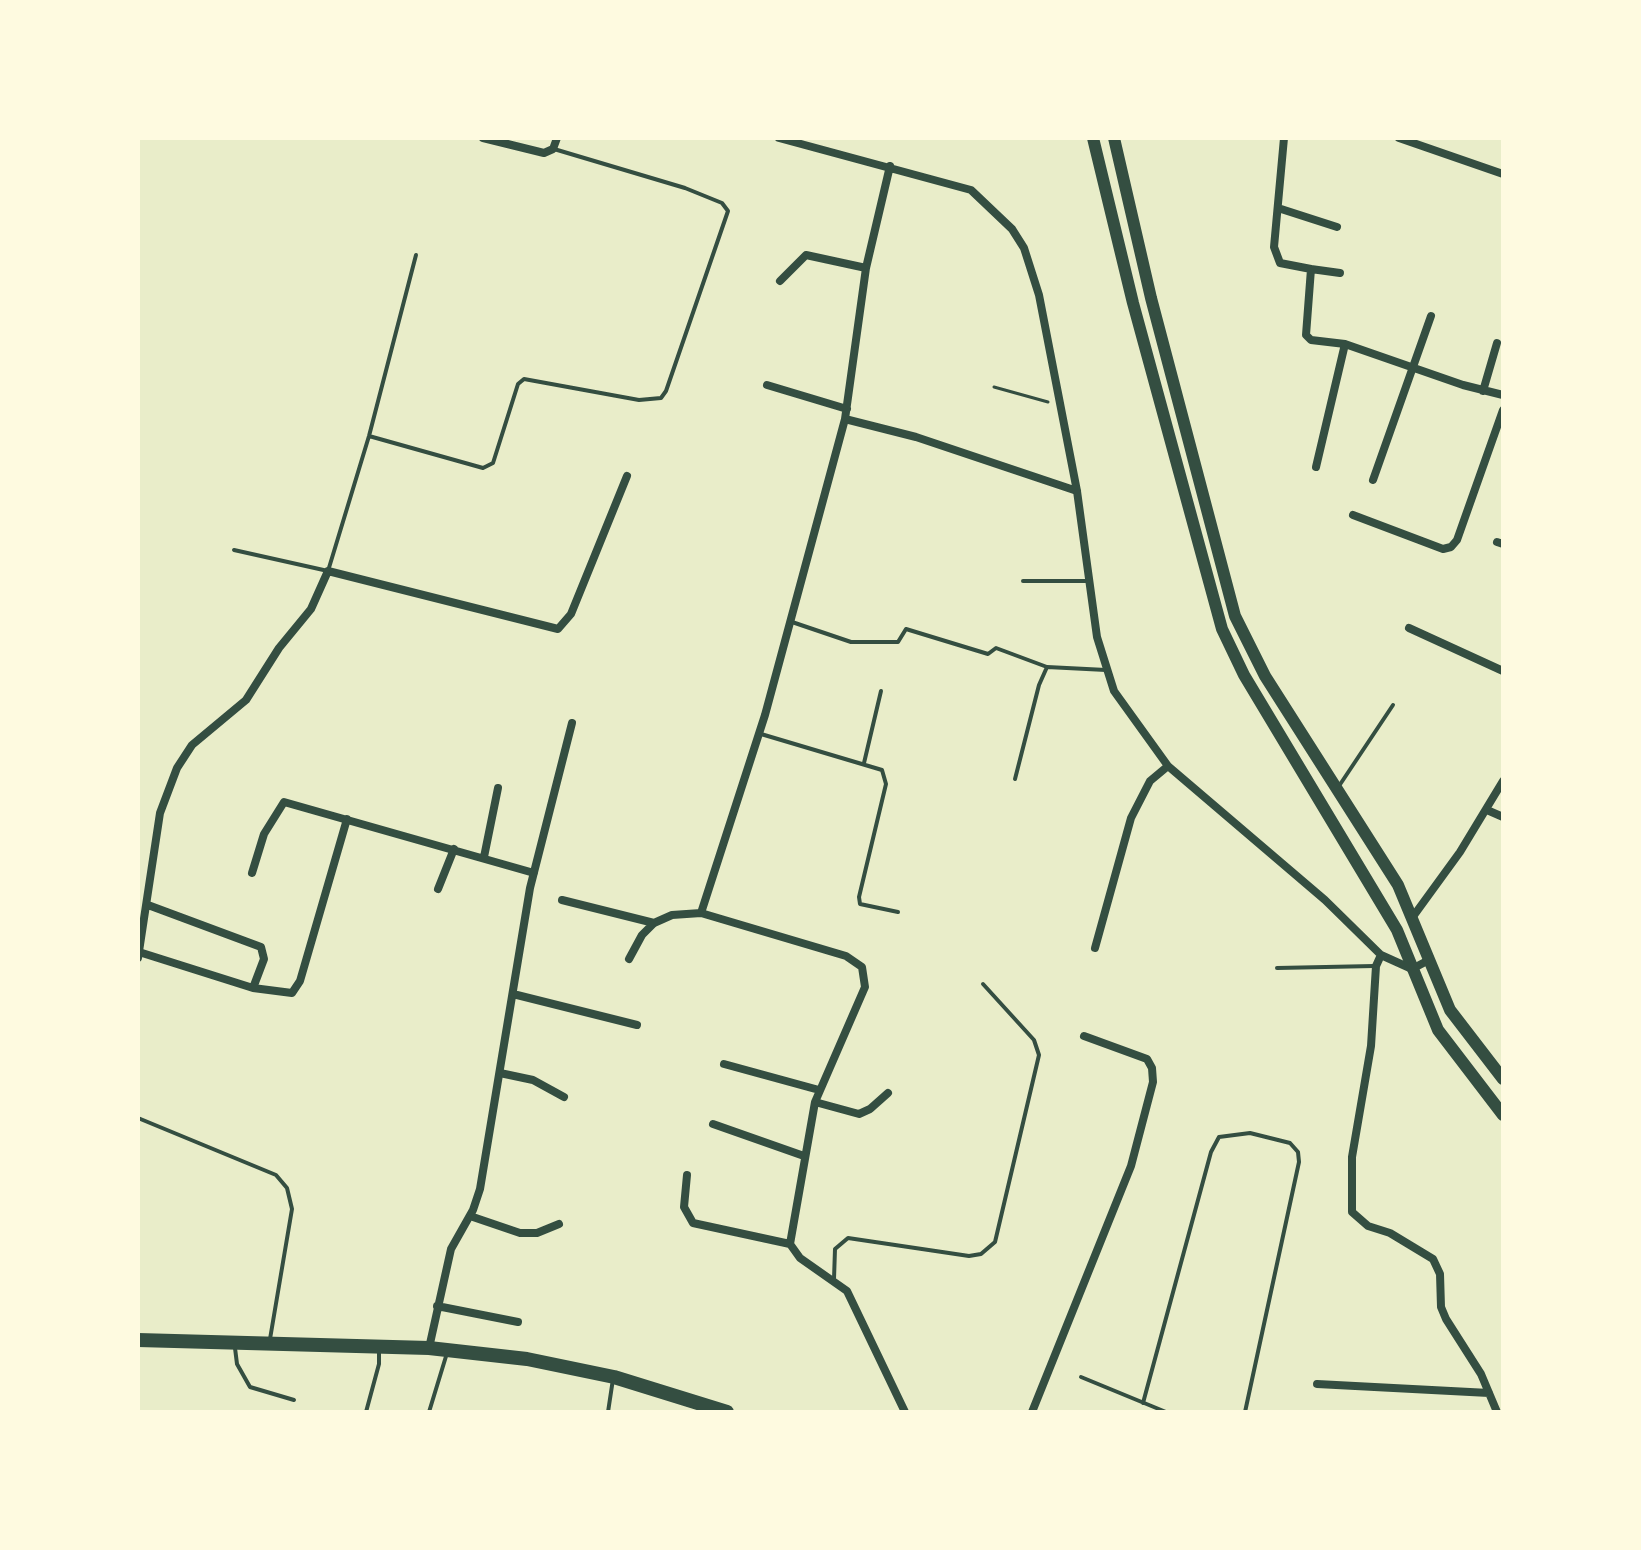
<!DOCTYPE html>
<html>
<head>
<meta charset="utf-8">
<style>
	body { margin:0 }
	#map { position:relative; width:1641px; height:1550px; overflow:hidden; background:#e9edc9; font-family:Mulish,sans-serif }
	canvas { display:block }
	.frame { position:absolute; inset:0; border:140px solid #fefae0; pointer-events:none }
</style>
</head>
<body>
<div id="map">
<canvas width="1641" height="1550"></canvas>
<div class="frame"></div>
</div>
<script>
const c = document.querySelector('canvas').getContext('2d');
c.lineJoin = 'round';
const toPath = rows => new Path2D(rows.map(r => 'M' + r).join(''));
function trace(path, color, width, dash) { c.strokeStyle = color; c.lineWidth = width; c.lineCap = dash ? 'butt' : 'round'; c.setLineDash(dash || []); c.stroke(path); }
const path = toPath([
	[994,387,1048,402]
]);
const service = toPath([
	[369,436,483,468,493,463,518,384,524,379,639,400,661,398,666,391,728,211,722,203,685,188,554,149],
	[234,550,328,571,369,436,416,255],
	[1023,581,1088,581],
	[792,622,851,642,898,642,906,629,988,654,996,648,1047,667,1106,670],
	[761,734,882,770,886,784,859,897,860,904,898,912],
	[864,763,881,691],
	[1015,779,1039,685,1047,667],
	[1339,786,1393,705],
	[1277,968,1374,966],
	[138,1118,276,1175,287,1188,292,1209,270,1339],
	[834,1279,835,1249,848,1238,969,1256,981,1254,995,1242,1039,1055,1034,1040,983,984],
	[235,1348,237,1364,250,1387,294,1400],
	[1081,1377,1166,1412],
	[1143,1403,1211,1152,1219,1137,1250,1133,1290,1143,1298,1152,1299,1162,1245,1412],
	[366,1412,379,1364,379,1348],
	[429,1412,447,1353],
	[608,1412,613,1379]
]);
const minor = toPath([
	[483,138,544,153,553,149,557,138],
	[779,138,971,190,1012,229,1024,248,1039,295,1077,491,1097,637,1114,691,1168,766,1325,900,1381,955,1412,969,1427,961],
	[1284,138,1274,247,1280,263,1311,269,1306,335,1311,340,1345,344,1463,385,1503,395],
	[1399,138,1503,174],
	[1278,208,1337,227],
	[1311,269,1340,273],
	[780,281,806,255,866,268],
	[767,385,847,409],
	[1483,391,1497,343],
	[845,419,916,437,1077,491],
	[1316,467,1345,344],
	[1373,480,1431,316],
	[1353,515,1443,549,1451,547,1457,540,1503,410],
	[1497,542,1503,544],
	[1409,628,1503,671],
	[1487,810,1503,817],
	[484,857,498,788],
	[252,873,264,834,284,802,534,873],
	[438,889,454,849],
	[562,900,654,923],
	[148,905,261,947,264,959,253,988],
	[701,913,765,715,845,419,866,268,890,166],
	[1412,918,1460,852,1503,781],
	[1095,948,1131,818,1150,781,1168,766],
	[139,952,253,988,292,993,300,981,347,819],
	[1381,955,1376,966,1371,1046,1352,1157,1352,1212,1368,1226,1390,1233,1433,1259,1440,1274,1441,1307,1446,1319,1481,1374,1497,1412],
	[138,958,160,813,177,768,192,745,246,700,279,648,311,609,328,571,558,629,571,614,627,476],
	[629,959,642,935,654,923,672,915,701,913,846,956,862,967,865,987,815,1102,790,1244,800,1258,847,1291,905,1412],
	[513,994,637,1025],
	[724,1064,819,1090],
	[500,1073,533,1080,564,1097],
	[815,1102,859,1114,870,1109,888,1093],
	[713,1124,804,1156],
	[687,1175,684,1207,693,1223,790,1244],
	[470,1216,520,1233,537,1233,559,1224],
	[437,1306,518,1322],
	[429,1348,451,1249,473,1210,480,1189,530,888,572,723],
	[1317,1384,1489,1393],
	[1032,1412,1131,1166,1153,1082,1152,1068,1147,1059,1084,1036]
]);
const secondary = toPath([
	[1093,138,1133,303,1222,629,1244,675,1397,930,1438,1030,1503,1115],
	[1114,138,1151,298,1235,616,1265,676,1398,885,1450,1010,1503,1079]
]);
const primary = toPath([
	[138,1340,429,1348,527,1359,614,1377,727,1412]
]);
trace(path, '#344e41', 3);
trace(service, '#344e41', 4);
trace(minor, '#344e41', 8);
trace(secondary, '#344e41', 12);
trace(primary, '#344e41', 14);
</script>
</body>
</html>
